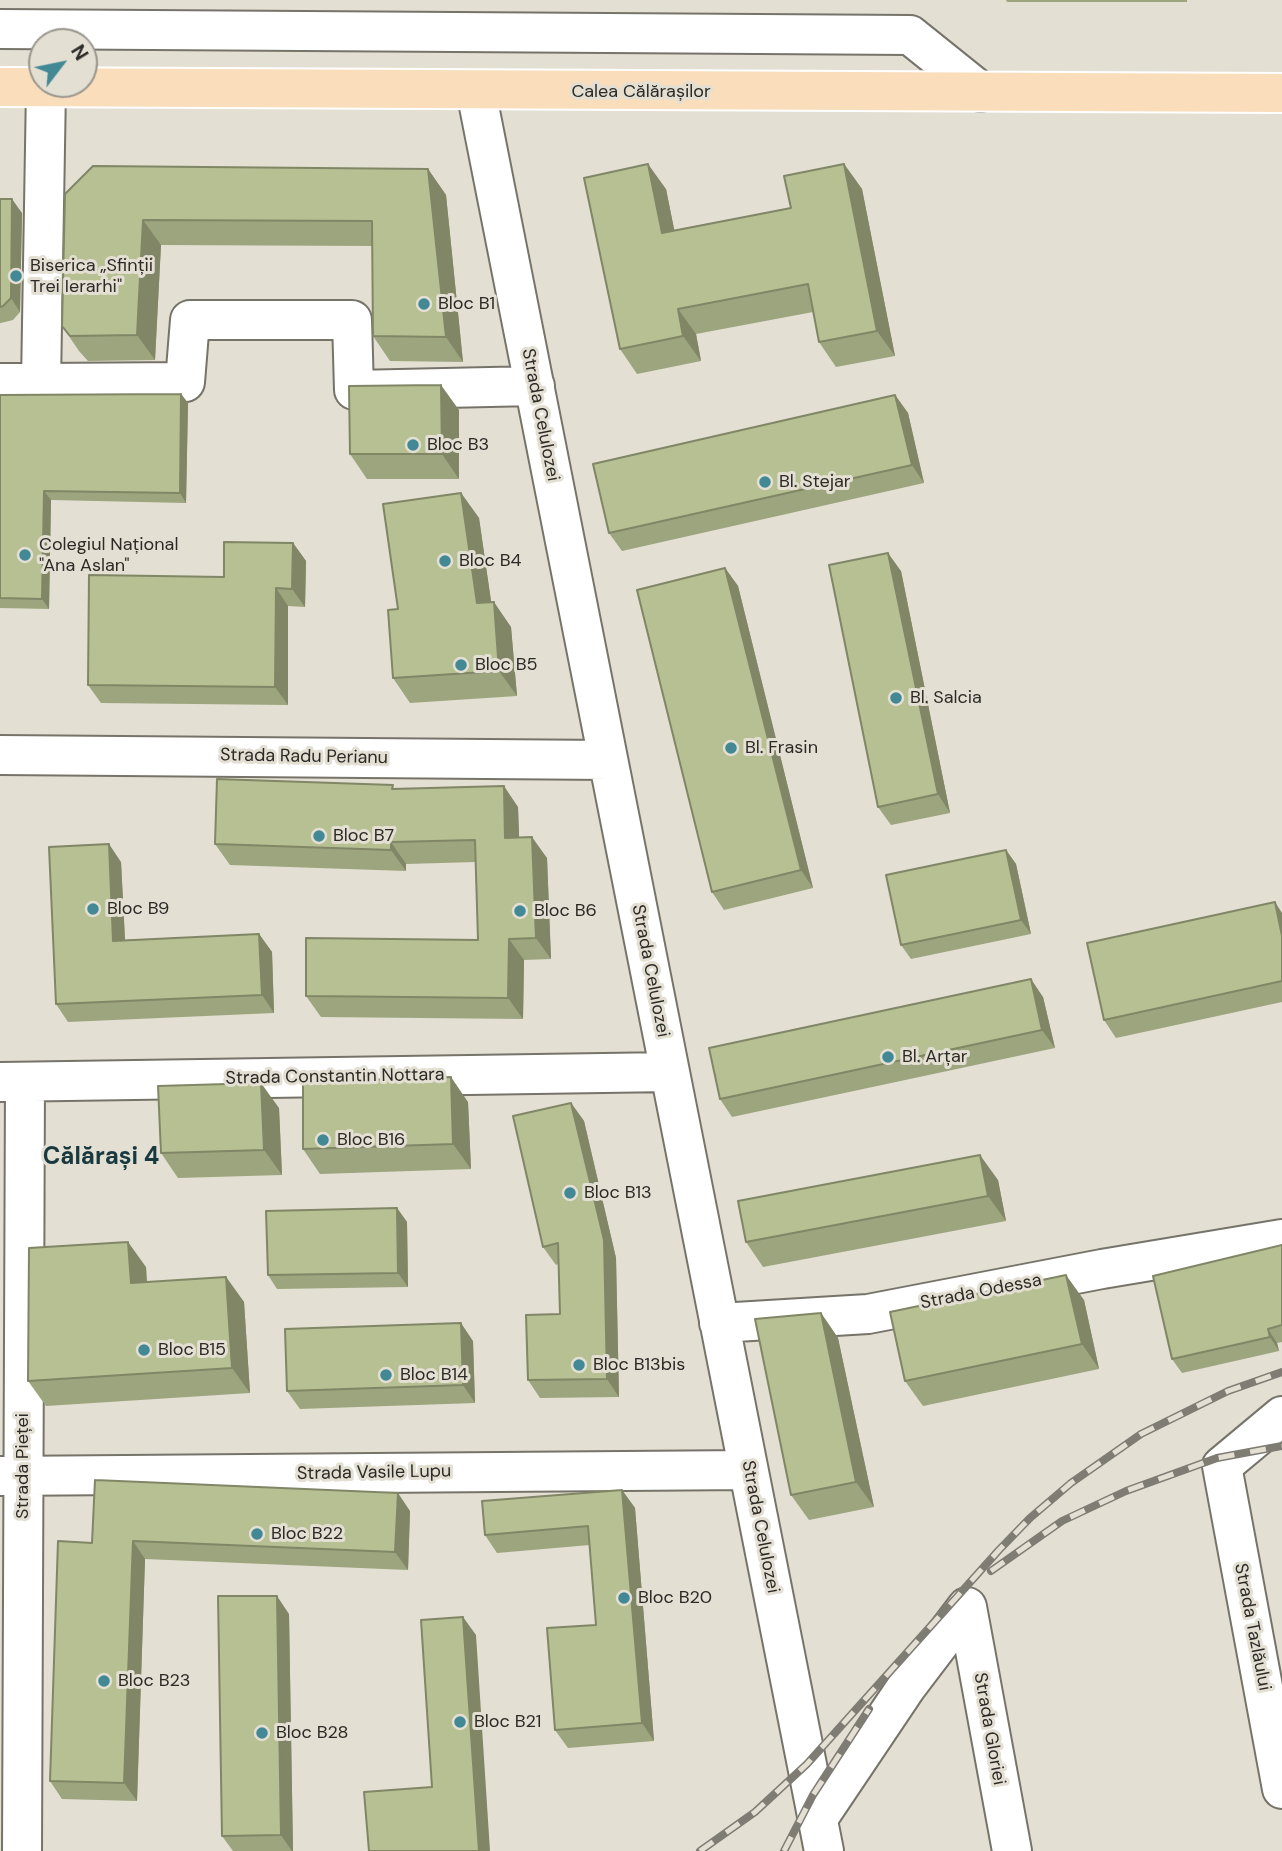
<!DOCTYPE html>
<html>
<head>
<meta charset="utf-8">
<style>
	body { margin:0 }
	#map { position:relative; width:1282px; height:1851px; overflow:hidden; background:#e3dfd3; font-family:"DM Sans",sans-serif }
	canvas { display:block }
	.north { position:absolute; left:28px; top:28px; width:70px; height:70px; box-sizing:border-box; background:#e3dfd3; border:2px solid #9a978e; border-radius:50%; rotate:58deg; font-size:19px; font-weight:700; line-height:28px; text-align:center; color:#2c2a26 }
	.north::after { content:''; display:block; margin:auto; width:24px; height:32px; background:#438995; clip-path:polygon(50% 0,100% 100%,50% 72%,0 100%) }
</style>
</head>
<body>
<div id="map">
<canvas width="1282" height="1851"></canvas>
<div class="north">N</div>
</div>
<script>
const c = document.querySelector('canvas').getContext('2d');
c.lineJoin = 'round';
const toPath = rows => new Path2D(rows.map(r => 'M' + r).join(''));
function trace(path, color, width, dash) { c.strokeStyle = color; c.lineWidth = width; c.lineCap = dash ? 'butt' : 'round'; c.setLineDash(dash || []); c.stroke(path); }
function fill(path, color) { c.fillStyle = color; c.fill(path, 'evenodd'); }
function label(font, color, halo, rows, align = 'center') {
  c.font = font + ' "DM Sans",sans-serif'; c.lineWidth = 6; c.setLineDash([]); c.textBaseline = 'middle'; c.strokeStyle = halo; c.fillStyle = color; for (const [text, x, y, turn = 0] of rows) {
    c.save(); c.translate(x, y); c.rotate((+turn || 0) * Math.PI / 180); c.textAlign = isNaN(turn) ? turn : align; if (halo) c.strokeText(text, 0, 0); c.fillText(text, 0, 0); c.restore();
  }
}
const minor = toPath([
	[0,29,910,35,981,92],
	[46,88,41,383,185,382,190,320,352,320,354,390,535,386],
	[476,91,824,1851],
	[0,383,41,383],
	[0,755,608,760],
	[0,1082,670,1072],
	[719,1323,868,1314,1102,1269,1282,1239],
	[1282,1416,1222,1466,1282,1789],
	[0,1476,748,1470],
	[967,1607,1012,1851],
	[817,1820,907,1686,967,1607],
	[22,1851,25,1082]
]);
const major = toPath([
	[0,87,1282,93]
]);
const rail = toPath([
	[991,1571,1062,1521,1126,1491,1217,1458,1282,1446],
	[700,1851,755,1812,807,1764,999,1550,1030,1518,1071,1483,1141,1434,1228,1391,1282,1372],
	[784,1851,813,1795,869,1709]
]);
const wall = toPath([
	[1006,0,1187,0,1187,2,1007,2],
	[844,164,862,189,895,356,836,367,819,342,813,312,696,334,701,361,637,374,620,349,666,189,674,230,791,208],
	[428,169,446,195,463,362,390,361,373,336,373,246,161,245,155,360,88,361,79,351,62,326,65,194],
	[0,199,22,213,20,312,13,320,1,323,0,323],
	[181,394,188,403,186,503,51,500,49,609,0,608,0,395],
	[895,395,908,413,924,483,622,551,609,533],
	[459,410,459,479,367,479,350,454],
	[461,493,479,518,491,602,511,627,517,696,410,703,393,678,398,609],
	[293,543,306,561,305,607,288,606,288,705,101,703,88,685,224,577],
	[725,568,738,586,813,888,724,910,712,892],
	[901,571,950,813,891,825,878,807],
	[396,789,518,807,519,838,547,858,551,959,524,960,523,1019,321,1017,306,996,478,940,475,862,406,864,406,871,230,865,215,844],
	[1006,850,1016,864,1031,934,911,959,901,945],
	[121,862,125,940,259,934,272,952,274,1013,68,1022,56,1004],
	[1282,913,1282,1002,1116,1038,1104,1020],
	[1043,997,1055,1048,732,1117,720,1099],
	[468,1102,471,1169,320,1174,303,1149],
	[571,1103,584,1121,616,1258,619,1397,540,1398,528,1380,560,1314,558,1264,556,1265,543,1247],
	[279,1108,282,1175,178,1178,161,1153],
	[998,1180,1006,1221,763,1267,746,1242],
	[397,1208,407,1222,408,1287,277,1289,268,1275],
	[1282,1245,1282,1342,1277,1343,1279,1351,1182,1373,1172,1359],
	[146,1267,147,1282,226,1277,244,1302,250,1393,46,1406,28,1381],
	[1084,1300,1099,1369,923,1406,905,1381],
	[821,1313,838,1338,874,1507,809,1520,791,1495],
	[473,1341,475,1403,300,1409,287,1391],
	[622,1490,635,1508,654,1741,568,1748,555,1730,596,1625,590,1545,497,1553,485,1535],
	[410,1511,408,1570,145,1559,137,1801,62,1799,50,1781,92,1543],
	[289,1614,293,1851,233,1851,222,1836]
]);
const shadedWall = toPath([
	[648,164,666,189,680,258,662,233],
	[844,164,862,189,895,356,877,331],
	[428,169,446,195,463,362,446,337],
	[12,199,22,213,20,312,11,298],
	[143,220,161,245,155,360,137,335],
	[678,309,696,334,701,361,683,336],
	[441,385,459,410,459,479,442,454],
	[181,394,188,403,186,503,180,493],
	[895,395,908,413,924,483,912,465],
	[44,491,51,500,49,609,42,599],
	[461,493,479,518,495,628,477,603],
	[293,543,306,561,305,607,292,589],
	[888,553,901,571,950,813,938,794],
	[725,568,738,586,813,888,801,870],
	[276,588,288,606,288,705,275,687],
	[494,602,511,627,517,696,499,671],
	[504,786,518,807,520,859,505,838],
	[532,837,547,858,551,959,536,938],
	[391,842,406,864,406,871,391,850],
	[109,844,121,862,126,959,113,941],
	[1006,850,1016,864,1031,934,1021,920],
	[1275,902,1282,913,1282,936],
	[259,934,272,952,274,1013,262,995],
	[509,939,524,960,523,1019,508,998],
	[1031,979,1043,997,1055,1048,1042,1030],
	[451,1077,468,1102,471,1169,453,1144],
	[261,1083,279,1108,282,1175,264,1150],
	[571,1103,584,1121,616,1258,619,1397,607,1379],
	[980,1155,998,1180,1006,1221,988,1196],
	[397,1208,407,1222,408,1287,398,1273],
	[128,1242,146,1267,148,1308,131,1283],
	[1066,1275,1084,1300,1099,1369,1082,1344],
	[226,1277,244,1302,250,1393,232,1368],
	[821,1313,838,1338,874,1507,856,1482],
	[461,1323,473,1341,475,1403,463,1385],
	[1268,1329,1277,1343,1279,1351,1270,1337],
	[622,1490,635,1508,654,1741,642,1723],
	[398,1493,410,1511,408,1570,395,1552],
	[133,1541,145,1559,137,1801,124,1783],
	[277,1596,289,1614,293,1851,292,1851,281,1835],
	[463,1617,476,1635,490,1851,479,1851]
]);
const building = toPath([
	[648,164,662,233,791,208,784,176,844,164,877,331,819,342,808,284,678,309,683,336,620,349,584,178,648,164],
	[93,166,428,169,446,337,373,336,372,221,143,220,137,335,70,336,62,326,65,194,93,166],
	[0,199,12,199,11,298,3,306,0,307,0,199],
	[441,385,442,454,350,454,349,386,441,385],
	[181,394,180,493,44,491,42,599,0,598,0,395,181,394],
	[895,395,912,465,609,533,593,464,895,395],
	[461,493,477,603,494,602,499,671,393,678,388,610,398,609,383,504,461,493],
	[224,542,293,543,292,589,276,588,275,687,88,685,89,575,224,577,224,542],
	[888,553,938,794,878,807,829,565,888,553],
	[725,568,801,870,712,892,637,590,725,568],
	[217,779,393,785,392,789,504,786,505,838,532,837,536,938,509,939,508,998,306,996,306,938,478,940,475,840,391,842,391,850,215,844,217,779],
	[109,844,113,941,259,934,262,995,56,1004,49,847,109,844],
	[1006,850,1021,920,901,945,886,875,1006,850],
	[1275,902,1282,936,1282,981,1104,1020,1087,943,1275,902],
	[1031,979,1042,1030,720,1099,709,1048,1031,979],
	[451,1077,453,1144,303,1149,303,1082,451,1077],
	[261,1083,264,1150,161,1153,158,1086,261,1083],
	[571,1103,604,1240,607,1379,528,1380,526,1315,560,1314,558,1243,543,1247,513,1116,571,1103],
	[980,1155,988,1196,746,1242,738,1201,980,1155],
	[397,1208,398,1273,268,1275,266,1211,397,1208],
	[128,1242,131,1283,226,1277,232,1368,28,1381,29,1248,128,1242],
	[1282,1245,1282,1325,1268,1329,1270,1337,1172,1359,1153,1276,1282,1245],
	[1066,1275,1082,1344,905,1381,890,1312,1066,1275],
	[821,1313,856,1482,791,1495,755,1319,821,1313],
	[461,1323,463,1385,287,1391,285,1329,461,1323],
	[95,1480,398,1493,395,1552,133,1541,124,1783,50,1781,58,1541,92,1543,95,1480],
	[622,1490,642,1723,555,1730,547,1628,596,1625,588,1526,485,1535,482,1501,622,1490],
	[218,1596,277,1596,281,1835,222,1836,218,1596],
	[463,1617,479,1851,369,1851,364,1792,432,1787,421,1620,463,1617]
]);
const markers = [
	[16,276,7,"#438995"],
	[424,304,7,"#438995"],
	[413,445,7,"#438995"],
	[765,482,7,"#438995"],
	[25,555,7,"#438995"],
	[445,561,7,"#438995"],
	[461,665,7,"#438995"],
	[896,698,7,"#438995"],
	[731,748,7,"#438995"],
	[319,836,7,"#438995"],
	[93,909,7,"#438995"],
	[520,911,7,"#438995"],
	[888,1057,7,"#438995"],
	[323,1140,7,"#438995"],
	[570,1193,7,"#438995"],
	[144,1350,7,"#438995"],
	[579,1365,7,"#438995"],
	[386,1375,7,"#438995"],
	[257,1534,7,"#438995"],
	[624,1598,7,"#438995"],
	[104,1681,7,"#438995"],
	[460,1722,7,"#438995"],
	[262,1733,7,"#438995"]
];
const streetNames = [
	["Calea Călărașilor",641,92],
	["Strada Celulozei",540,415,79],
	["Strada Radu Perianu",304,757,1],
	["Strada Celulozei",650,971,79],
	["Strada Constantin Nottara",335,1077,-1],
	["Strada Odessa",981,1292,-11],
	["Strada Pieței",23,1466,-90],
	["Strada Vasile Lupu",374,1473,-1],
	["Strada Celulozei",760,1527,79],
	["Strada Tazlăului",1252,1627,79],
	["Strada Gloriei",989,1729,80]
];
const poiNames = [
	["Biserica „Sfinții",30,266],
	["Trei Ierarhi\"",30,287],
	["Bloc B1",438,304],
	["Bloc B3",427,445],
	["Bl. Stejar",779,482],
	["Colegiul Național",39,545],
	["\"Ana Aslan\"",39,566],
	["Bloc B4",459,561],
	["Bloc B5",475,665],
	["Bl. Salcia",910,698],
	["Bl. Frasin",745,748],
	["Bloc B7",333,836],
	["Bloc B9",107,909],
	["Bloc B6",534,911],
	["Bl. Arțar",902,1057],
	["Bloc B16",337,1140],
	["Bloc B13",584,1193],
	["Bloc B15",158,1350],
	["Bloc B13bis",593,1365],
	["Bloc B14",400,1375],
	["Bloc B22",271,1534],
	["Bloc B20",638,1598],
	["Bloc B23",118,1681],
	["Bloc B21",474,1722],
	["Bloc B28",276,1733]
];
const districtNames = [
	["Călărași 4",101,1158]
];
trace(minor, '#767369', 42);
trace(major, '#fff', 42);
trace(minor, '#fff', 38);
trace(major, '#faddbb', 38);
trace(rail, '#7f7c74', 8);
trace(rail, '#e3dfd3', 5, [16]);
fill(wall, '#9da57e');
fill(shadedWall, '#808666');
fill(building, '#b7c092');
trace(building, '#808666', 2);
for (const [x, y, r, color] of markers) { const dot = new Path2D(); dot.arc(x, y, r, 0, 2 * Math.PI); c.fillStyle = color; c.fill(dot); trace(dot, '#e3dfd3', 2.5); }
label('18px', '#2c2a26', '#e3dfd3', streetNames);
label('18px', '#2c2a26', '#e3dfd3', poiNames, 'left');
label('bold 24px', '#18393f', '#e3dfd3', districtNames);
</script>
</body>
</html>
